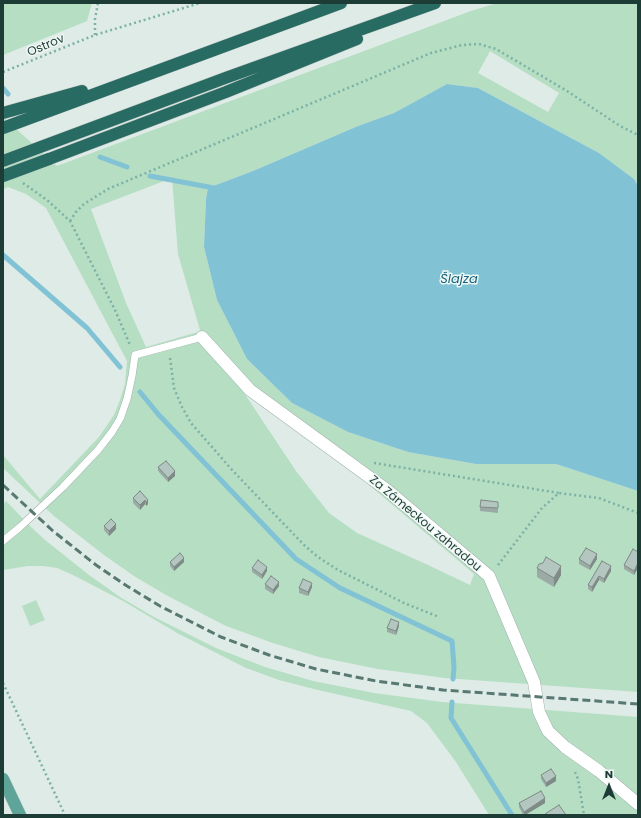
<!DOCTYPE html>
<html>
<head>
<meta charset="utf-8">
<style>
	body { margin:0 }
	#map { position:relative; width:641px; height:818px; overflow:hidden; background:#deebe6; font-family:Poppins,sans-serif }
	canvas { display:block }
	.frame { position:absolute; inset:0; border:4px solid #1e3c36; pointer-events:none }
	.north { position:absolute; left:589px; top:766px; width:40px; height:40px; -webkit-text-stroke:3px #eff8f4; paint-order:stroke; rotate:0deg; font-size:11px; font-weight:700; line-height:16px; text-align:center; color:#1e3c36 }
	.north::after { content:''; display:block; margin:auto; width:14px; height:18px; background:#1e3c36; clip-path:polygon(50% 0,100% 100%,50% 72%,0 100%) }
</style>
</head>
<body>
<div id="map">
<canvas width="641" height="818"></canvas>
<div class="frame"></div>
<div class="north">N</div>
</div>
<script>
const c = document.querySelector('canvas').getContext('2d');
c.lineJoin = 'round';
function fill(path, color) { c.fillStyle = color; c.fill(path, 'evenodd'); }
const toPath = rows => new Path2D(rows.map(r => 'M' + r).join(''));
function trace(path, color, width, dash) { c.strokeStyle = color; c.lineWidth = width; c.lineCap = dash ? 'butt' : 'round'; c.setLineDash(dash || []); c.stroke(path); }
function label(font, color, halo, rows, align = 'center') {
  c.font = font + ' Poppins,sans-serif'; c.lineWidth = 3; c.setLineDash([]); c.textBaseline = 'middle'; c.strokeStyle = halo; c.fillStyle = color; for (const [text, x, y, turn = 0] of rows) {
    c.save(); c.translate(x, y); c.rotate((+turn || 0) * Math.PI / 180); c.textAlign = isNaN(turn) ? turn : align; if (halo) c.strokeText(text, 0, 0); c.fillText(text, 0, 0); c.restore();
  }
}
const green = toPath([
	[3,3,92,3,87,21,3,55],
	[497,3,638,3,638,186,634,179,599,153,543,123,478,88,447,84,394,113,358,126,253,171,208,188,206,199,204,247,217,300,247,359,292,403,348,432,408,452,476,464,556,464,638,491,638,692,445,678,378,669,319,657,273,643,226,626,166,595,134,576,104,555,54,516,3,468,3,455,40,499,99,437,114,415,120,400,125,384,127,361,46,208,26,194,8,187,3,189,3,117,57,166,471,11],
	[490,51,559,93,548,112,478,73],
	[172,178,178,254,200,330,198,332,146,347,126,303,91,209],
	[244,393,348,467,474,574,470,585,428,565,357,533,329,513,296,471],
	[6,501,32,528,45,540,89,575,120,597,154,617,216,648,265,667,313,681,374,693,442,702,638,717,638,815,489,815,456,762,427,723,411,711,318,690,279,680,246,668,179,634,123,601,73,575,57,568,43,566,28,566,3,570,3,505],
	[36,600,45,620,30,626,22,606]
]);
const water = toPath([
	[447,84,478,88,543,123,599,153,634,179,638,186,638,491,556,464,476,464,408,452,348,432,292,403,247,359,217,300,204,247,206,199,208,188,253,171,358,126,394,113]
]);
const stream = toPath([
	[3,88,8,94],
	[100,157,127,167],
	[150,176,214,188],
	[3,255,87,328,120,367],
	[140,392,158,414,296,559,340,588,452,641,454,667,453,679],
	[452,702,451,718,512,815]
]);
const path = toPath([
	[95,35,95,19,98,3],
	[3,72,95,35,200,3],
	[23,183,47,200,70,221,115,310,130,345],
	[70,221,76,212,84,204,108,189,431,53,462,45,479,44,496,49,567,91,620,126,638,135],
	[170,358,174,388,182,407,191,423,233,471,304,545,318,557,338,570,404,603,439,617],
	[374,463,559,493],
	[498,565,542,508,559,493,599,498,638,513],
	[3,683,65,815],
	[575,772,578,779,584,815]
]);
const service = toPath([
	[3,541,20,527,63,487,98,450,112,432,120,419,127,399,132,376,135,355,202,337]
]);
const minor = toPath([
	[202,337,250,390,387,490,489,576,534,682,539,712,548,731,565,747,599,771,638,804]
]);
const primary = toPath([
	[3,779,20,815]
]);
const motorway = toPath([
	[3,113,82,91],
	[3,128,341,3],
	[49,159,226,92,357,39],
	[3,161,228,77,435,3]
]);
const rail = toPath([
	[3,485,53,531,96,565,127,586,160,606,221,637,269,655,316,669,376,681,443,690,638,704]
]);
const motorwayBridge = toPath([
	[3,176,49,159]
]);
const wall = toPath([
	[158,467,175,476,168,482,158,471],
	[140,491,148,504,146,506,145,504,140,510,133,503,133,498],
	[498,506,498,513,480,511,480,507],
	[104,526,116,529,109,536,104,530],
	[638,552,638,568,634,575,624,569,624,565],
	[579,559,597,559,590,570,579,564],
	[602,561,611,571,604,583,599,580,592,592,588,589,588,585],
	[170,562,184,562,174,571,170,566],
	[252,568,267,571,262,579,252,572],
	[537,568,561,575,554,587,537,577],
	[265,584,279,586,273,594,265,589],
	[312,587,308,596,299,593,299,588],
	[399,626,396,635,387,632,387,628],
	[541,775,556,781,546,787,541,779],
	[519,803,545,803,525,815,523,815,519,807]
]);
const shadedWall = toPath([
	[175,471,175,476,168,482,168,478],
	[145,500,145,504,140,510,140,505],
	[148,500,148,504,146,506,146,502],
	[116,524,116,529,109,536,109,531],
	[597,554,597,559,590,570,590,566],
	[184,558,184,562,174,571,174,567],
	[638,563,638,568,634,575,634,571],
	[561,566,561,575,554,587,554,578],
	[611,566,611,571,604,583,604,579],
	[267,567,267,571,262,579,262,575],
	[599,576,599,580,592,592,592,587],
	[279,582,279,586,273,594,273,590],
	[312,583,312,587,308,596,308,592],
	[399,622,399,626,396,635,396,631],
	[556,776,556,781,546,787,546,783],
	[545,798,545,803,525,815,524,815,524,812]
]);
const building = toPath([
	[166,461,175,471,168,478,158,467,166,461],
	[140,491,148,500,146,502,145,500,140,505,133,498,140,491],
	[481,500,498,502,498,508,480,507,481,500],
	[111,519,116,524,109,531,104,526,111,519],
	[586,548,597,554,590,566,579,559,586,548],
	[633,549,638,552,638,563,634,571,624,565,633,549],
	[180,553,184,558,174,567,170,562,180,553],
	[546,557,561,566,554,578,537,568,539,564,543,563,546,557],
	[258,560,267,567,262,575,252,568,258,560],
	[602,561,611,566,604,579,599,576,592,587,588,585,602,561],
	[271,576,279,582,273,590,265,584,271,576],
	[303,579,312,583,308,592,299,588,303,579],
	[391,619,399,622,396,631,387,628,391,619],
	[551,769,556,776,546,783,541,775,551,769],
	[541,791,545,798,524,812,519,803,541,791],
	[559,805,566,815,546,815,545,814,559,805]
]);
const streetNames = [
	["Ostrov",46,46,-23],
	["Za Zámeckou zahradou",425,524,40]
];
const waterNames = [
	["Šlajza",459,280]
];
fill(green, '#b5dec3');
fill(water, '#81c2d5');
trace(stream, '#81c2d5', 5);
trace(service, '#a1b3ae', 8);
trace(minor, '#a1b3ae', 13);
trace(primary, '#c0c8c7', 13);
trace(motorway, '#c0c8c7', 13);
trace(path, '#7cb1a5', 2.5, [2, 3]);
trace(service, '#fff', 7);
trace(minor, '#fff', 12);
trace(primary, '#5fa498', 12);
trace(motorway, '#286b62', 12);
trace(rail, '#587872', 3, [8, 4]);
trace(motorwayBridge, '#c0c8c7', 13, []);
trace(motorwayBridge, '#286b62', 12);
fill(wall, '#9baaa5');
fill(shadedWall, '#7e8b86');
fill(building, '#b4c6c0');
trace(building, '#7e8b86', 1);
label('12px', '#1e3c36', '#eff8f4', streetNames);
label('italic 13px', '#15637c', '#eff8f4', waterNames);
</script>
</body>
</html>
